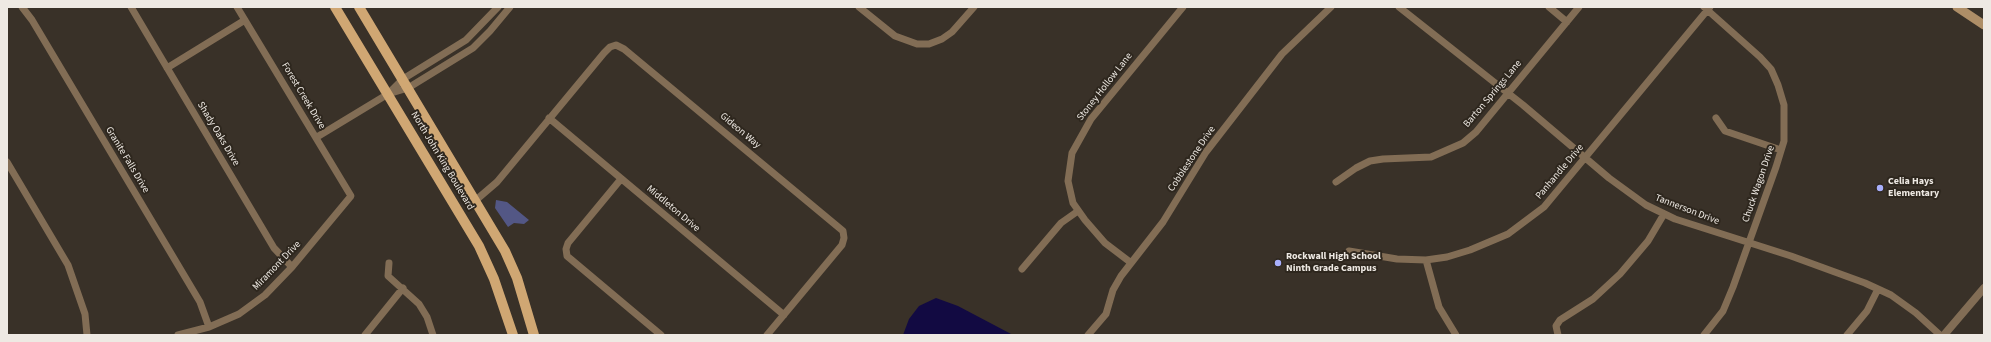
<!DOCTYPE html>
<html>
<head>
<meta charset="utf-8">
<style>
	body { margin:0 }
	#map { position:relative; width:1991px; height:342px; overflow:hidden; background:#393128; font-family:"Source Sans 3",sans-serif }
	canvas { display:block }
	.frame { position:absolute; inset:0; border:8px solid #eee9e3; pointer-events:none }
</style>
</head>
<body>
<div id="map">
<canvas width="1991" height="342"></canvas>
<div class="frame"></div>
</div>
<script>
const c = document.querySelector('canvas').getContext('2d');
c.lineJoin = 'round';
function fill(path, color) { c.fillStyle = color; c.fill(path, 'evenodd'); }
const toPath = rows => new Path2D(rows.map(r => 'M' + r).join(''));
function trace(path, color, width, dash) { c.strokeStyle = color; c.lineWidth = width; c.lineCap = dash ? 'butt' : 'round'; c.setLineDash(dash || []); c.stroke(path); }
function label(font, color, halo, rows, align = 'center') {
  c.font = font + ' "Source Sans 3",sans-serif'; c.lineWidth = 4; c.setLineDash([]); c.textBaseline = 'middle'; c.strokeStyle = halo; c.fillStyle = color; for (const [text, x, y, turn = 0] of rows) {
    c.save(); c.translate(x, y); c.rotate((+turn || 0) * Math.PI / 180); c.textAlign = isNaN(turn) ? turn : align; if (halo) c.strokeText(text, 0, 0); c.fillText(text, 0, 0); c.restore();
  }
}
const green = toPath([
	[496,200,507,202,529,220,524,224,514,223,508,227,495,208]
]);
const water = toPath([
	[936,298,958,306,1013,335,903,335,909,319,919,306]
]);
const minor = toPath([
	[22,7,32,20,200,302,209,327],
	[131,7,274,248,292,267],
	[859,7,895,36,917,44,929,44,942,39,952,32,974,7],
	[1399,7,1523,105,1609,178,1646,205,1675,219,1791,256,1865,283,1891,295,1916,313,1940,335],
	[1549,7,1567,22],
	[1704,7,1760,57,1771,69,1778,85,1784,105,1784,141,1776,167,1733,287,1723,311,1704,335],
	[167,68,245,20],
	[388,94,408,88,473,48,490,31,510,7],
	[549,118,784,315],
	[1716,118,1725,131,1781,150],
	[317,137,388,94,403,79,466,40,498,7],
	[7,162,68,265,85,314,87,335],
	[621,179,568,243,566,249,567,256,661,335],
	[1336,182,1356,168,1370,161,1383,159,1431,157,1463,143,1476,132,1579,7],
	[476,200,497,182,604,53,610,47,616,45,624,49,843,231,844,238,842,245,767,335],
	[1349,251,1397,259,1426,260,1447,257,1470,250,1508,234,1544,207,1710,7],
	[1426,260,1439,307,1456,335],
	[1130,262,1105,243,1085,220,1073,203,1068,181,1072,153,1091,119,1183,7],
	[389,263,388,276,419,304,427,317,433,335],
	[1022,269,1061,223,1078,211],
	[178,335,209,327,239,314,265,295,292,267,351,196,237,7],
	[365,335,403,288],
	[1088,335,1106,314,1113,290,1121,276,1163,222,1206,152,1282,54,1331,7],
	[1558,335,1556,326,1560,320,1593,299,1620,274,1648,241,1664,214],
	[1847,335,1867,311,1878,289]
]);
const tertiary = toPath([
	[1944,335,1984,288]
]);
const secondary = toPath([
	[1957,7,1984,25]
]);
const primary = toPath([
	[335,7,479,246,494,279,513,335],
	[359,7,505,251,517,278,534,335]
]);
const markers = [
	[1880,188,4,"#a9b0fc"],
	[1278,263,4,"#a9b0fc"]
];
const streetNames = [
	["Stoney Hollow Lane",1105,87,-52],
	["Barton Springs Lane",1493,94,-50],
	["Forest Creek Drive",303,96,59],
	["Gideon Way",740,131,40],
	["Shady Oaks Drive",218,134,59],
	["Cobblestone Drive",1192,159,-56],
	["Granite Falls Drive",127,160,59],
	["North John King Boulevard",442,161,59],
	["Panhandle Drive",1560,172,-50],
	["Chuck Wagon Drive",1759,184,-71],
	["Middleton Drive",673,209,40],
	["Tannerson Drive",1687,210,21],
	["Miramont Drive",277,266,-46]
];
const poiNames = [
	["Celia Hays",1888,182],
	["Elementary",1888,194],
	["Rockwall High School",1286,257],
	["Ninth Grade Campus",1286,269]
];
fill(green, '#535785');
fill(water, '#120a42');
trace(minor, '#826d55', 7);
trace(tertiary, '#826d55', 8);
trace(secondary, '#ae8e67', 9);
trace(primary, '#d0a773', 10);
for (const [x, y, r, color] of markers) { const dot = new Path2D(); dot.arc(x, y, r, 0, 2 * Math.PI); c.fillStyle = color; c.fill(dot); trace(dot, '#2e271e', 1.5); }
label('10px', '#eee9e3', '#2e271e', streetNames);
label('bold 10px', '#eee9e3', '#2e271e', poiNames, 'left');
</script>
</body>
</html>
